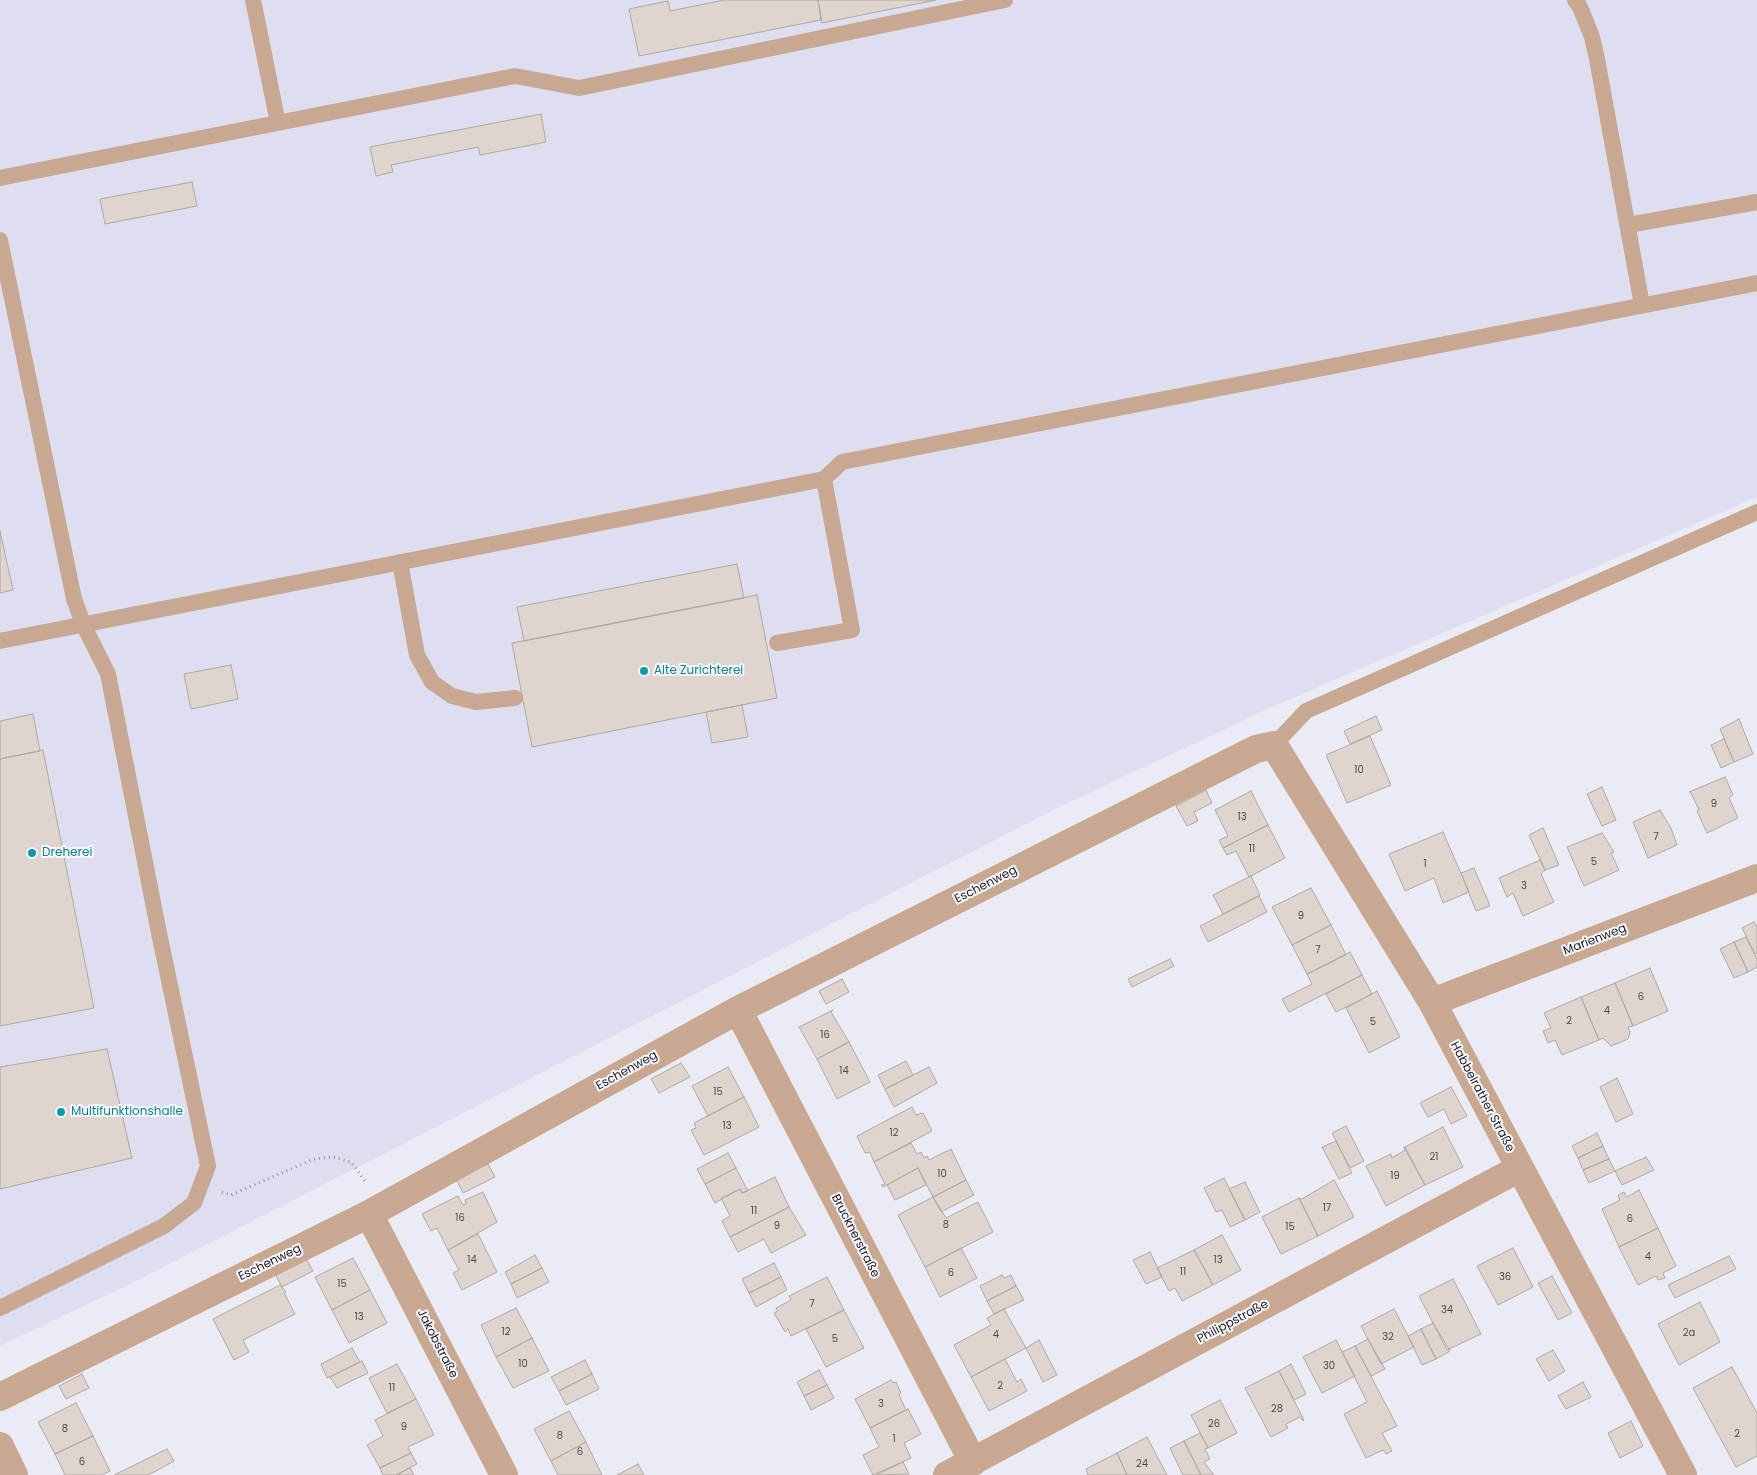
<!DOCTYPE html>
<html>
<head>
<meta charset="utf-8">
<style>
	body { margin:0 }
	canvas { display:block; background:#eaebf5 }
</style>
</head>
<body>
<canvas width="1757" height="1475"></canvas>
<script>
const c = document.querySelector('canvas').getContext('2d');
c.lineJoin = 'round';
function fill(path, color) { c.fillStyle = color; c.fill(path, 'evenodd'); }
const toPath = rows => new Path2D(rows.map(r => 'M' + r).join(''));
function trace(path, color, width, dash) { c.strokeStyle = color; c.lineWidth = width; c.lineCap = dash ? 'butt' : 'round'; c.setLineDash(dash || []); c.stroke(path); }
function label(font, color, halo, rows, align = 'center') {
  c.font = font + ' Poppins,sans-serif'; c.lineWidth = 4; c.setLineDash([]); c.textBaseline = 'middle'; c.strokeStyle = halo; c.fillStyle = color; for (const [text, x, y, turn = 0] of rows) {
    c.save(); c.translate(x, y); c.rotate((+turn || 0) * Math.PI / 180); c.textAlign = isNaN(turn) ? turn : align; if (halo) c.strokeText(text, 0, 0); c.fillText(text, 0, 0); c.restore();
  }
}
const built = toPath([
	[0,0,1757,0,1757,497,1272,707,1057,808,132,1283,0,1346]
]);
const building = toPath([
	[724,0,818,0,821,20,639,56,629,9,668,1,670,11,724,0],
	[818,0,936,0,822,23,818,0],
	[541,114,546,142,480,155,478,147,391,165,393,172,376,176,370,147,541,114],
	[192,182,197,206,105,224,100,199,192,182],
	[0,531,13,590,0,593,0,531],
	[737,564,744,598,524,641,517,607,737,564],
	[757,595,777,698,532,747,512,643,757,595],
	[231,665,238,699,191,709,184,674,231,665],
	[742,705,748,737,712,743,706,712,742,705],
	[33,714,40,751,0,759,0,721,33,714],
	[1376,716,1382,730,1350,744,1344,731,1376,716],
	[1739,719,1753,754,1734,762,1720,729,1739,719],
	[1370,736,1391,785,1347,803,1326,755,1370,736],
	[1724,739,1734,762,1721,768,1711,745,1724,739],
	[43,750,94,1008,0,1026,0,759,43,750],
	[1725,777,1733,795,1729,798,1738,818,1707,833,1697,811,1699,810,1691,793,1689,792,1725,777],
	[1602,787,1616,820,1602,826,1587,794,1602,787],
	[1206,790,1212,803,1194,812,1198,821,1187,826,1176,806,1206,790],
	[1251,791,1268,825,1223,848,1219,840,1228,836,1215,810,1251,791],
	[1660,810,1671,828,1677,845,1648,858,1633,822,1660,810],
	[1268,825,1285,858,1249,877,1236,851,1227,855,1223,848,1268,825],
	[1543,828,1559,865,1545,870,1529,835,1543,828],
	[1443,832,1469,892,1443,903,1434,878,1405,891,1389,854,1443,832],
	[1602,833,1614,852,1611,853,1619,870,1584,886,1567,847,1602,833],
	[1540,860,1545,870,1541,874,1554,902,1523,916,1513,893,1507,897,1499,878,1540,860],
	[1474,868,1490,906,1476,911,1461,873,1474,868],
	[1251,876,1260,895,1223,914,1213,895,1251,876],
	[1311,888,1331,925,1292,945,1272,907,1311,888],
	[1259,896,1267,912,1208,942,1200,926,1259,896],
	[1754,922,1757,927,1757,953,1755,954,1742,928,1754,922],
	[1331,925,1346,955,1307,974,1292,945,1331,925],
	[1746,937,1757,959,1757,967,1748,972,1734,942,1746,937],
	[1734,942,1748,972,1734,978,1720,949,1734,942],
	[1350,952,1362,975,1289,1012,1282,999,1312,984,1307,974,1350,952],
	[1170,959,1174,966,1132,987,1128,979,1170,959],
	[1650,968,1668,1011,1633,1026,1615,983,1650,968],
	[1362,975,1372,994,1336,1012,1326,994,1362,975],
	[842,979,849,992,826,1004,819,991,842,979],
	[1615,983,1633,1026,1628,1027,1630,1032,1628,1039,1611,1046,1603,1038,1599,1040,1581,997,1615,983],
	[1377,991,1400,1037,1369,1053,1346,1008,1377,991],
	[1581,997,1599,1040,1562,1055,1555,1040,1548,1043,1543,1031,1551,1028,1544,1013,1581,997],
	[833,1010,831,1012,849,1042,817,1059,799,1027,833,1010],
	[849,1042,870,1082,837,1099,817,1059,849,1042],
	[107,1049,132,1158,0,1189,0,1067,107,1049],
	[906,1061,913,1075,885,1089,878,1075,906,1061],
	[681,1063,690,1077,659,1093,651,1079,681,1063],
	[728,1067,744,1097,708,1116,692,1086,728,1067],
	[929,1067,937,1083,894,1107,885,1089,929,1067],
	[1617,1078,1633,1114,1616,1122,1600,1087,1617,1078],
	[1451,1087,1467,1116,1451,1124,1444,1109,1428,1117,1420,1103,1451,1087],
	[744,1097,759,1127,704,1155,691,1130,696,1128,694,1123,744,1097],
	[912,1107,916,1115,923,1113,932,1131,874,1162,870,1152,865,1153,857,1136,912,1107],
	[1346,1126,1364,1161,1350,1168,1332,1133,1346,1126],
	[1443,1127,1463,1167,1425,1185,1405,1147,1443,1127],
	[1597,1133,1603,1146,1578,1158,1572,1146,1597,1133],
	[1336,1141,1352,1173,1339,1179,1322,1147,1336,1141],
	[911,1143,917,1154,921,1152,924,1158,927,1156,929,1160,951,1149,966,1180,933,1197,918,1168,883,1187,881,1185,885,1184,874,1162,911,1143],
	[1603,1146,1609,1159,1583,1170,1578,1158,1603,1146],
	[1404,1147,1425,1185,1386,1206,1366,1166,1391,1154,1392,1158,1405,1150,1404,1147],
	[728,1153,736,1168,705,1184,697,1169,728,1153],
	[1646,1157,1654,1170,1622,1185,1615,1171,1646,1157],
	[1609,1159,1615,1171,1589,1183,1583,1170,1609,1159],
	[488,1164,495,1177,463,1193,456,1179,488,1164],
	[736,1168,748,1191,742,1193,740,1189,715,1203,705,1184,736,1168],
	[918,1168,926,1185,895,1200,887,1185,918,1168],
	[775,1177,789,1207,730,1237,722,1221,730,1216,721,1198,740,1189,742,1193,775,1177],
	[1224,1178,1245,1220,1230,1227,1222,1210,1216,1212,1204,1188,1224,1178],
	[966,1180,974,1195,941,1212,933,1197,966,1180],
	[1334,1180,1354,1217,1318,1236,1299,1198,1302,1199,1334,1180],
	[1245,1182,1260,1212,1245,1220,1229,1189,1245,1182],
	[1639,1190,1658,1228,1619,1247,1602,1209,1620,1200,1618,1195,1624,1192,1627,1197,1639,1190],
	[483,1192,497,1222,448,1250,437,1228,431,1231,422,1214,458,1196,463,1205,466,1204,465,1200,483,1192],
	[933,1197,946,1218,978,1202,993,1232,925,1267,898,1215,933,1197],
	[1299,1198,1318,1236,1281,1254,1262,1217,1299,1198],
	[789,1207,806,1235,771,1253,764,1239,738,1252,730,1237,789,1207],
	[1658,1228,1676,1266,1663,1273,1665,1278,1658,1280,1656,1276,1638,1285,1619,1247,1658,1228],
	[478,1234,497,1272,462,1290,453,1273,459,1270,448,1250,478,1234],
	[1222,1235,1241,1270,1213,1285,1194,1250,1222,1235],
	[961,1248,977,1278,940,1297,925,1267,961,1248],
	[1513,1248,1533,1287,1498,1305,1477,1266,1513,1248],
	[1194,1250,1213,1285,1182,1301,1175,1288,1169,1291,1157,1268,1194,1250],
	[1150,1252,1162,1277,1146,1284,1133,1260,1150,1252],
	[535,1255,542,1268,511,1284,505,1272,535,1255],
	[1729,1256,1736,1269,1675,1298,1668,1285,1729,1256],
	[306,1258,313,1271,282,1287,275,1274,306,1258],
	[353,1258,370,1290,332,1310,315,1277,353,1258],
	[774,1263,781,1277,749,1293,742,1279,774,1263],
	[542,1268,549,1282,517,1298,511,1284,542,1268],
	[1002,1275,1004,1278,1011,1275,1016,1286,987,1301,980,1286,1002,1275],
	[1552,1276,1572,1313,1558,1320,1538,1283,1552,1276],
	[781,1277,787,1290,756,1307,749,1293,781,1277],
	[827,1277,844,1310,791,1336,788,1329,785,1332,774,1313,778,1311,776,1308,791,1300,789,1296,827,1277],
	[1453,1279,1481,1334,1447,1350,1419,1296,1453,1279],
	[280,1285,286,1292,284,1293,295,1314,243,1340,249,1352,234,1360,213,1319,280,1285],
	[1016,1286,1024,1300,994,1314,987,1301,1016,1286],
	[370,1290,387,1323,349,1343,332,1310,370,1290],
	[1700,1302,1720,1342,1679,1365,1658,1324,1700,1302],
	[516,1308,532,1338,496,1357,481,1325,516,1308],
	[1004,1309,1026,1348,971,1377,954,1345,991,1325,987,1318,1004,1309],
	[1394,1309,1414,1347,1381,1364,1361,1326,1394,1309],
	[844,1310,864,1348,826,1367,806,1329,844,1310],
	[1433,1323,1450,1351,1436,1359,1421,1329,1433,1323],
	[1421,1329,1436,1359,1422,1365,1408,1336,1421,1329],
	[532,1338,549,1371,513,1388,496,1357,532,1338],
	[1368,1339,1385,1369,1371,1376,1355,1346,1368,1339],
	[1039,1340,1057,1375,1043,1382,1026,1348,1039,1340],
	[1336,1340,1355,1376,1322,1393,1303,1357,1336,1340],
	[1355,1346,1397,1426,1382,1433,1392,1451,1386,1454,1383,1450,1366,1458,1344,1414,1367,1402,1342,1352,1355,1346],
	[352,1348,360,1362,327,1378,321,1364,352,1348],
	[1553,1350,1565,1371,1549,1381,1536,1359,1553,1350],
	[1005,1359,1017,1382,1021,1379,1027,1391,989,1411,971,1377,1005,1359],
	[585,1360,592,1374,559,1391,551,1377,585,1360],
	[362,1361,368,1373,337,1388,330,1377,362,1361],
	[397,1364,416,1399,387,1413,369,1378,397,1364],
	[1291,1364,1306,1394,1294,1400,1279,1371,1291,1364],
	[1732,1367,1757,1413,1757,1456,1736,1467,1693,1388,1732,1367],
	[819,1370,827,1385,804,1396,797,1382,819,1370],
	[1279,1371,1304,1420,1303,1421,1300,1417,1286,1424,1288,1428,1271,1437,1245,1388,1279,1371],
	[82,1374,89,1388,66,1399,59,1386,82,1374],
	[592,1374,599,1389,566,1405,559,1391,592,1374],
	[891,1380,893,1383,896,1382,901,1393,899,1395,906,1410,870,1428,855,1399,891,1380],
	[1583,1382,1591,1397,1566,1409,1558,1396,1583,1382],
	[827,1385,834,1398,811,1410,804,1396,827,1385],
	[416,1399,434,1435,408,1447,411,1453,380,1468,367,1445,383,1436,375,1420,416,1399],
	[1220,1400,1237,1433,1208,1448,1191,1415,1220,1400],
	[76,1403,93,1436,55,1454,38,1422,76,1403],
	[908,1409,921,1434,904,1443,911,1458,873,1475,863,1455,879,1447,870,1428,908,1409],
	[569,1411,586,1442,551,1461,534,1429,569,1411],
	[1631,1421,1643,1446,1620,1458,1608,1433,1631,1421],
	[1200,1433,1208,1448,1205,1449,1210,1459,1204,1462,1214,1475,1201,1475,1184,1441,1200,1433],
	[93,1436,110,1471,101,1475,65,1475,55,1454,93,1436],
	[1147,1437,1167,1475,1127,1475,1117,1453,1147,1437],
	[1184,1441,1201,1475,1183,1475,1170,1448,1184,1441],
	[586,1442,602,1475,558,1475,551,1461,586,1442],
	[167,1449,174,1461,154,1472,147,1475,114,1475,167,1449],
	[411,1453,417,1464,396,1475,383,1475,380,1468,411,1453],
	[1117,1453,1127,1475,1088,1475,1086,1469,1117,1453],
	[903,1462,909,1474,876,1475,903,1462],
	[638,1464,644,1475,617,1475,638,1464],
	[410,1468,414,1475,396,1475,410,1468]
]);
const path = toPath([
	[222,1192,231,1195,314,1159,333,1157,351,1162,365,1181]
]);
const service = toPath([
	[253,0,278,123],
	[1575,0,1580,7,1592,37,1597,59,1642,305],
	[0,178,515,76,579,88,1005,0],
	[1628,225,1757,202],
	[0,240,74,599,84,626,108,674,159,933,208,1166,194,1203,164,1226,0,1308],
	[824,479,842,462,1757,283],
	[400,562,417,655,432,682,452,696,476,702,515,698],
	[0,641,824,479,852,630,777,643],
	[1274,745,1306,711,1757,512]
]);
const minor = toPath([
	[1432,1002,1757,878],
	[738,1010,973,1462],
	[369,1214,504,1475],
	[0,1397,369,1214,738,1010,1256,749,1274,745,1432,1002,1683,1475],
	[0,1446,14,1475],
	[947,1475,1520,1168]
]);
const markers = [
	[644,671,5,"#0f9aa8"],
	[32,853,5,"#0f9aa8"],
	[61,1112,5,"#0f9aa8"]
];
const numberNames = [
	["10",1359,770],
	["9",1714,804],
	["13",1242,817],
	["7",1656,837],
	["11",1252,849],
	["5",1594,862],
	["1",1425,864],
	["3",1524,886],
	["9",1301,916],
	["7",1318,950],
	["6",1641,997],
	["4",1607,1011],
	["2",1569,1021],
	["5",1373,1022],
	["16",825,1035],
	["14",844,1071],
	["15",718,1092],
	["13",727,1126],
	["12",894,1133],
	["21",1434,1157],
	["10",942,1174],
	["19",1395,1176],
	["17",1327,1208],
	["11",754,1211],
	["16",460,1218],
	["6",1630,1219],
	["8",946,1225],
	["9",777,1226],
	["15",1290,1227],
	["4",1648,1257],
	["14",472,1260],
	["13",1218,1260],
	["11",1183,1272],
	["6",951,1273],
	["36",1505,1277],
	["15",342,1284],
	["7",812,1304],
	["34",1447,1310],
	["13",359,1317],
	["12",506,1332],
	["2a",1689,1333],
	["4",996,1335],
	["32",1388,1337],
	["5",835,1339],
	["10",523,1364],
	["30",1329,1366],
	["2",1000,1386],
	["11",392,1388],
	["3",881,1404],
	["28",1277,1409],
	["26",1214,1424],
	["9",404,1427],
	["8",65,1429],
	["2",1737,1434],
	["8",560,1436],
	["1",894,1439],
	["6",580,1452],
	["6",82,1462],
	["24",1142,1464]
];
const cultureNames = [
	["Alte Zurichterei",654,671],
	["Dreherei",42,853],
	["Multifunktionshalle",71,1112]
];
const streetNames = [
	["Eschenweg",986,885,-27],
	["Marienweg",1595,940,-21],
	["Eschenweg",627,1071,-29],
	["Habbelrather Straße",1482,1097,62],
	["Brucknerstraße",855,1236,63],
	["Eschenweg",270,1263,-26],
	["Philippstraße",1233,1322,-28],
	["Jakobstraße",437,1344,63]
];
fill(built, '#dddeef');
fill(building, '#ded5cf');
trace(building, '#b1a8a2', 1);
trace(path, '#93949b', 3, [1, 4]);
trace(service, '#c9a891', 16);
trace(minor, '#c9a891', 28);
for (const [x, y, r, color] of markers) { const dot = new Path2D(); dot.arc(x, y, r, 0, 2 * Math.PI); c.fillStyle = color; c.fill(dot); trace(dot, '#f8f9ff', 2); }
label('10px', '#4c4a4b', null, numberNames);
label('12px', '#0d838f', '#f8f9ff', cultureNames, 'left');
label('12px', '#1c1c1f', '#f8f9ff', streetNames);
</script>
</body>
</html>
